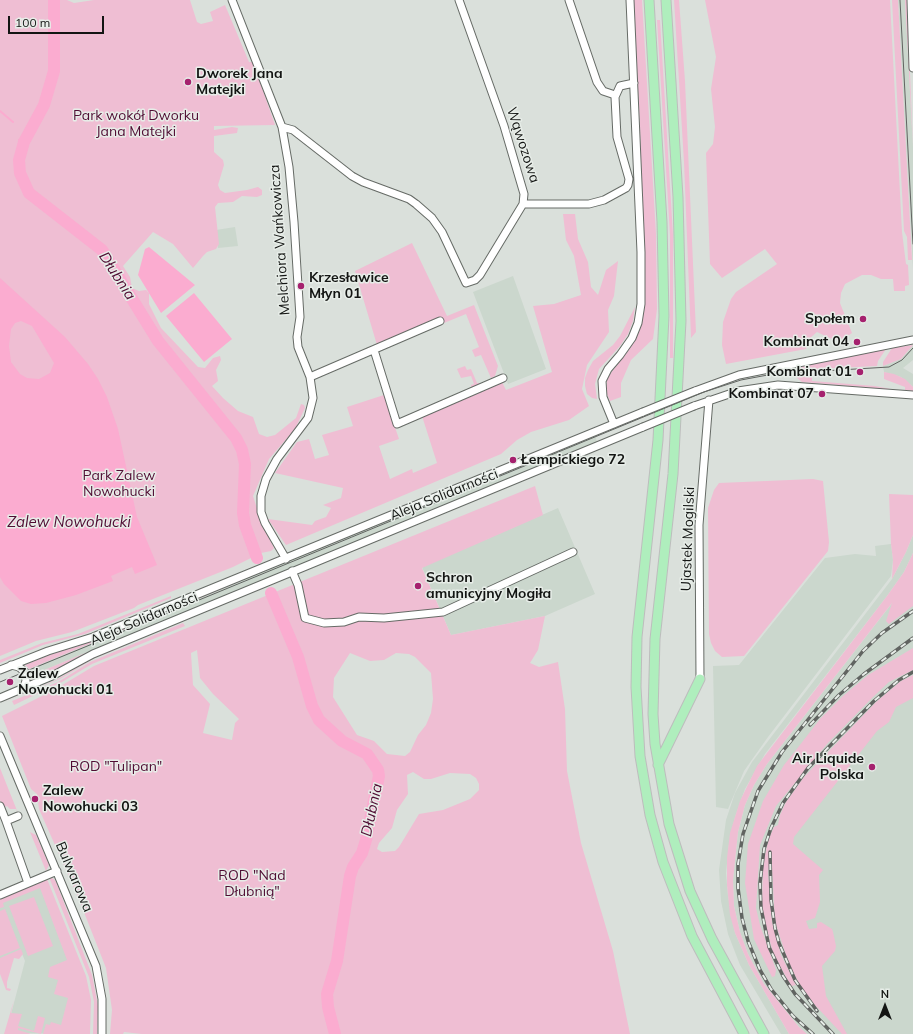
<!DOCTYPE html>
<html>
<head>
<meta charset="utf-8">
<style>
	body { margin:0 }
	#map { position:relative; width:913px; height:1034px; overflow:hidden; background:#dae0db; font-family:Mulish,sans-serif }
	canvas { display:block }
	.north { position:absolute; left:865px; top:986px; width:40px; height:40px; -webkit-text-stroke:3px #e7ede8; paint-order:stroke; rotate:0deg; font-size:11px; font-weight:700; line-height:16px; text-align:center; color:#131513 }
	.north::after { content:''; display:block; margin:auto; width:14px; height:18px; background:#131513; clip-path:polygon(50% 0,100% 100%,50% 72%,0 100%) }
	.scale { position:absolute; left:8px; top:16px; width:96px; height:18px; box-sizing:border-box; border:2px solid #131513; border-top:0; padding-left:5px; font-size:12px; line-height:14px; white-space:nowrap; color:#131513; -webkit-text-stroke:3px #e7ede8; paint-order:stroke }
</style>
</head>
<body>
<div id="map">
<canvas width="913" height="1034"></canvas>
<div class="north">N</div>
<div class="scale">100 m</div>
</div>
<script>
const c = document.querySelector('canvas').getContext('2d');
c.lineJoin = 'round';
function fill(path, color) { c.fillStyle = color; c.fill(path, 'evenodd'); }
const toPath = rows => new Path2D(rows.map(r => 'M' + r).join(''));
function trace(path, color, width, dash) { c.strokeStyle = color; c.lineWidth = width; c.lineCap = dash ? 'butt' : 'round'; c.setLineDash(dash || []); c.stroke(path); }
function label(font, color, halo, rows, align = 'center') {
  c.font = font + ' Mulish,sans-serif'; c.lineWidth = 3; c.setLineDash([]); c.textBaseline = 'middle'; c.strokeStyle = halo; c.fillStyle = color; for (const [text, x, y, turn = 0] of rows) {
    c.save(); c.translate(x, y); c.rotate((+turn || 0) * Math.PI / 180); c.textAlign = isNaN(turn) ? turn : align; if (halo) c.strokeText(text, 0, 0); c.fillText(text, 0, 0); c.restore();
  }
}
const built = toPath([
	[898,0,905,0,913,147,913,269],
	[235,227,238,246,218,248,216,230],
	[513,276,546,369,508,384,473,292],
	[913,345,913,360,903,368,913,374,913,387,901,377,884,372,883,366,901,359],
	[595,435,597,442,32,675,29,669],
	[558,508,595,594,545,616,451,635,422,567],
	[913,535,913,553,904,572,887,596,765,754,745,789,735,817,729,844,726,873,728,896,735,933,749,965,789,1034,781,1034,740,965,728,934,721,901,719,870,726,820,735,793,752,762,892,579,906,552],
	[891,544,893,560,891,576,768,737,744,771,728,809,716,807,713,666,739,665,825,558,855,554,876,556,875,546],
	[913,572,913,1034,807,1034,799,1027,764,984,748,954,740,932,734,906,733,880,738,832,745,805,754,785,767,764,893,602],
	[44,885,76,958,85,1034,6,1033,25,961,21,951,0,960,0,903]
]);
const green = toPath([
	[0,0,67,0,74,3,94,0,190,0,197,22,201,24,213,21,210,12,225,5,249,62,253,62,275,125,214,126,214,130,232,127,238,128,237,133,214,136,214,152,223,160,224,165,218,185,220,190,225,193,247,190,258,187,262,190,262,195,257,197,242,196,233,202,218,203,215,207,219,244,216,249,207,252,203,256,193,268,173,244,153,232,123,266,130,277,132,288,139,291,146,290,149,293,149,304,161,328,198,367,205,368,213,358,220,356,221,360,216,370,218,381,212,386,223,398,238,411,253,417,259,434,267,437,275,435,296,418,301,404,304,405,305,408,295,429,269,459,253,496,262,524,274,548,271,551,261,553,233,567,138,605,134,608,72,632,36,641,0,656],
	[633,0,642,0,656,234,657,309,653,339,631,360,621,383,621,397,610,401,606,392,607,378,628,351,638,333,644,311,645,295,640,125],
	[674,0,679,0,685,81,696,332,691,338,684,162],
	[705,0,890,0,902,232,906,264,908,265,909,285,905,286,905,291,894,291,893,279,881,279,871,275,862,275,845,284,841,293,840,303,852,333,843,339,834,340,817,332,809,339,806,349,726,364,722,345,723,322,731,299,736,292,777,264,765,249,722,278,710,264,706,153,713,144,715,127,711,89,716,57],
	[892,0,898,0,912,260,908,260,907,237,904,231],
	[905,0,907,0,913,147],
	[657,20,660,20,673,235,673,358,670,358,670,235],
	[563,214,575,214,578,239,588,262,591,287,598,295,606,270,618,261,614,296,608,310,609,332,587,365,582,389,589,406,569,420,531,432,517,440,501,454,286,545,268,519,312,525,315,521,326,517,331,508,323,505,341,498,343,488,275,473,297,442,309,439,315,459,329,455,322,435,353,426,347,407,384,395,399,439,379,446,390,479,412,469,413,473,437,463,422,416,502,382,506,390,552,372,533,306,554,304,581,295,574,256,566,240],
	[412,243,447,316,474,305,498,366,495,376,491,378,481,355,475,357,472,350,479,347,466,314,444,323,441,317,377,345,355,271],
	[635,307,633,321,628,334,620,346,599,369,595,384,597,399,592,398,587,394,585,386,585,378,588,370,593,361,613,345,620,336],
	[913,345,901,359,883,366,883,362,892,348],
	[886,349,878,361,877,366,796,370,799,367],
	[465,366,467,370,471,369,477,383,482,383,471,387,471,385,474,384,471,376,461,378,457,369],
	[884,372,894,374,905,379,913,387,913,391,905,390,905,387,884,379],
	[812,376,812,381,875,386,896,390,802,382,796,377],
	[813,479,823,481,829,542,828,551,744,656,722,657,715,651,711,643,709,634,708,508,714,490,719,483],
	[535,486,543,515,422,568,451,635,545,616,538,650,530,663,539,667,558,662,565,709,567,771,581,843,613,951,630,1034,142,1034,124,1032,123,1034,110,1034,112,1010,106,968,78,897,39,809,37,794,31,789,2,716,54,690,94,666],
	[197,650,200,678,213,694,239,719,235,723,232,740,203,733,210,704,193,685,191,653],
	[350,653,370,661,384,660,396,653,409,654,415,657,431,673,433,699,431,713,426,725,418,735,410,752,405,756,387,754,374,741,357,735,333,697,334,678],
	[413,772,424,779,431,779,450,773,470,774,476,778,479,784,479,790,470,799,443,810,419,814,399,847,395,851,382,852,377,849,379,843,392,828,397,810,408,794,407,775],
	[889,494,913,495,913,535,906,552,892,579,893,560,891,544],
	[913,553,913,606,889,624,886,621,892,603,767,764,754,785,745,805,738,832,733,880,734,906,740,932,748,954,764,984,799,1027,807,1034,789,1034,749,965,735,933,730,915,727,885,727,858,730,833,740,801,757,766,887,596,904,572],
	[246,579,29,669,25,665,52,654,82,645],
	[255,583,86,653,59,669,31,680,32,675],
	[171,596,171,598,85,634,43,645,0,663,0,660,42,643,78,634],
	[182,622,93,659,60,679,0,704,56,680,92,659],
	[183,623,185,626,92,664,62,682,14,705,12,701,58,682,90,662],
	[913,648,913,670,889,682,873,697,827,744,776,806,760,845,756,908,760,925,776,970,775,976,772,977,754,939,745,883,748,844,763,801,784,765,796,750,820,719,843,696,868,675],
	[913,675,913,698,896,707,889,722,877,731,794,837,793,844,823,870,819,875,820,902,815,918,806,921,809,929,817,928,817,923,821,922,832,929,833,932,836,946,835,951,822,966,826,996,847,1034,842,1034,814,1004,801,987,789,964,775,922,772,869,769,867,768,872,772,922,781,955,796,985,791,986,773,953,765,922,762,906,763,863,769,838,774,827,778,825,780,815,786,802,804,777,876,702,901,681],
	[0,768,18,813,16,809,10,809,7,806,3,808,0,800],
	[30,832,36,835,49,865,46,871],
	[49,877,54,879,56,882,92,975,98,1006,97,1034,93,1034,94,1002,89,977],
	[47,879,86,976,91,1000,90,1034,43,1034,46,1024,50,1025,51,1022,61,1025,68,998,54,994,58,980,48,977,50,967,67,960,40,888,3,903,4,907,0,908,0,898],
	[34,897,53,946,28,956,9,906],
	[5,909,20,948,0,956,0,911],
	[21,949,23,954,19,959,14,958,7,982,7,988,11,989,10,991,6,990,0,974,0,958],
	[14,1000,11,1013,22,1014,18,1026,34,1031,38,1016,45,1018,41,1034,18,1028,18,1030,31,1034,4,1034]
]);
const water = toPath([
	[149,247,195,285,161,313,138,275,145,249],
	[0,278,65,337,88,364,98,379,107,397,118,429,137,517,157,565,135,574,132,567,111,576,113,581,76,595,46,603,31,604,21,601,4,584,0,577],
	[21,321,32,326,54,363,50,373,39,379,27,378,20,374,11,362,9,346,11,329,15,323],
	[194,293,232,339,204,362,166,316]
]);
const stream = toPath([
	[0,111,13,122],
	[19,140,23,144]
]);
const river = toPath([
	[54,0,54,71,44,105,24,142,19,160,20,173,29,193,102,250,158,341,236,438,242,450,245,464,243,513,245,525,257,558],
	[271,593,298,657,312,706,319,720,342,741,367,754,378,770,379,776,366,840,362,853,353,867,350,876,337,961,327,994,328,1007,335,1034]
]);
const minor = toPath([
	[232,0,282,127,289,167,294,222,300,317,297,337,298,347,310,377,313,398,308,418,277,459,266,479,261,496,261,512,265,523,286,559],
	[569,0,597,82,603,91,615,95],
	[911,0,913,68],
	[282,127,293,130,352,176,363,182,409,199,416,204,432,218,442,232,466,283,475,280,480,275,523,204,524,194,504,126,459,0],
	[523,204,589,204,604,200,626,188,628,185,629,179,617,137,615,97,620,86,634,83],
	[374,350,397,424,503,378],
	[310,377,440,321],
	[695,391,739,375,913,340],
	[694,406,738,391,778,385,913,395],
	[614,424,603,397,602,381,608,369,620,355,632,338,638,323,641,304,641,252,630,0],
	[292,571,298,585,305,618,324,623,344,622,359,617,384,618,443,612,573,552],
	[11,665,19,667,25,672,26,681,23,689],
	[0,670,48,651,93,637,643,412],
	[700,679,699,525,709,400],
	[0,698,52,676,93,654,643,427],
	[0,736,96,966,102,999,102,1034],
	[0,806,6,821],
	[18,816,6,821,28,883],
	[0,895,57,871]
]);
const major = toPath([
	[649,0,662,222,664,316,658,440,637,637,636,687,640,756,650,815,663,862,692,936,744,1034],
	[666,0,678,197,681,321,673,474,655,639,653,714,655,744,669,824,690,891,712,939,764,1034],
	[658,765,700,679]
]);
const tram = toPath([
	[900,0,913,244],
	[0,682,704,392,741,380,773,374,889,367,902,360,913,348]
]);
const rail = toPath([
	[810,725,839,695,864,674,913,638],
	[770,852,771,900,775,928,779,943,795,980,817,1011],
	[813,1034,793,1016,771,989,760,970,748,941,742,918,738,888,738,864,743,834,758,791,782,752,863,651,882,633,913,611],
	[833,1034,795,994,783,976,769,947,761,908,760,883,764,849,771,828,783,803,808,768,874,701,899,680,913,672]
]);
const minorBridge = toPath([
	[643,412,695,391],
	[643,427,694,406]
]);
const markers = [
	[188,82,4,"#a5216e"],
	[301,286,4,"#a5216e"],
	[863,319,4,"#a5216e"],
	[857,342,4,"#a5216e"],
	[860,372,4,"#a5216e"],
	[822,394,4,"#a5216e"],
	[513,460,4,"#a5216e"],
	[418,586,4,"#a5216e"],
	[10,682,4,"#a5216e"],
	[872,767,4,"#a5216e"],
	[35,799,4,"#a5216e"]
];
const poiNames = [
	["Dworek Jana",196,74],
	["Matejki",196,90],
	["Krzesławice",309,278],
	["Młyn 01",309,294],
	["Społem",855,319,"right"],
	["Kombinat 04",849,342,"right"],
	["Kombinat 01",852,372,"right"],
	["Kombinat 07",814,394,"right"],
	["Łempickiego 72",521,460],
	["Schron",426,578],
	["amunicyjny Mogiła",426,594],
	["Zalew",18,674],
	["Nowohucki 01",18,690],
	["Air Liquide",864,759,"right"],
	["Polska",864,775,"right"],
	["Zalew",43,791],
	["Nowohucki 03",43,807]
];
const parkNames = [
	["Park wokół Dworku",136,116],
	["Jana Matejki",136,132],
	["Park Zalew",119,476],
	["Nowohucki",119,492],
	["ROD \"Tulipan\"",116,767],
	["ROD \"Nad",252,876],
	["Dłubnią\"",252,892]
];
const streetNames = [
	["Wąwozowa",523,145,72],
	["Melchiora Wańkowicza",280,240,-94],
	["Aleja Solidarności",444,495,-22],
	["Ujastek Mogilski",688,539,-88],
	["Aleja Solidarności",144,619,-23],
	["Bulwarowa",74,877,67]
];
const waterNames = [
	["Dłubnia",117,276,57],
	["Zalew Nowohucki",69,522],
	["Dłubnia",372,810,-78]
];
fill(built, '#cbd7cd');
fill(green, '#efbed3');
fill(water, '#fbacd0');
trace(stream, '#fbacd0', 2);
trace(river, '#fbacd0', 12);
trace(minor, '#666b66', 9);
trace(major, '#bdbdbd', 11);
trace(minor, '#fff', 7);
trace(major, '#afeebd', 9);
trace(tram, '#616461', 1);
trace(rail, '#616461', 3.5);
trace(rail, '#e7ede8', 2, [6]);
trace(minorBridge, '#666b66', 9, []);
trace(minorBridge, '#fff', 7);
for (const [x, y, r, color] of markers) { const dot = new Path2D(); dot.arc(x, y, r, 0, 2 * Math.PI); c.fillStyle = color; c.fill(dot); trace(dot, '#e7ede8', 1.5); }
label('bold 14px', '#131513', '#e7ede8', poiNames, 'left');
label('14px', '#510d34', '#e7ede8', parkNames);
label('14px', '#131513', '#e7ede8', streetNames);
label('italic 15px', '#500c33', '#e7ede8', waterNames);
</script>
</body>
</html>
